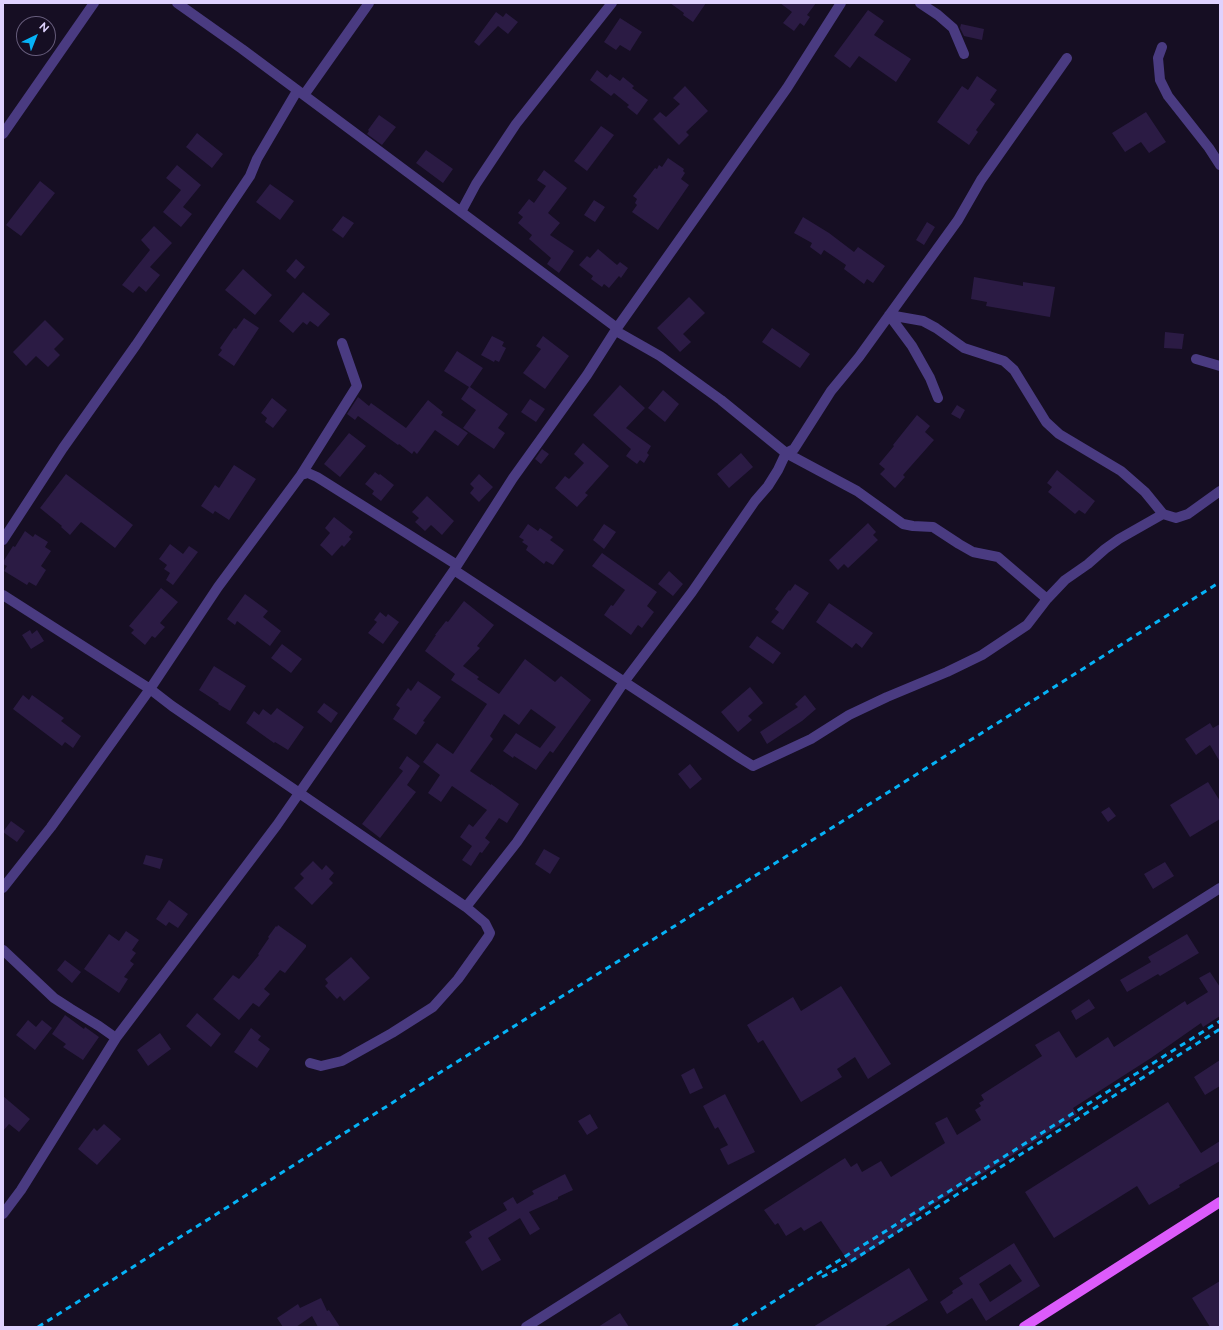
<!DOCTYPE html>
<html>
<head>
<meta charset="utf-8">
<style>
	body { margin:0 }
	#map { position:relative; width:1223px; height:1330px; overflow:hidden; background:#160e23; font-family:Raleway,sans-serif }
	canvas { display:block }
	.frame { position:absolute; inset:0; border:4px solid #dfd2fe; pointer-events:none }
	.north { position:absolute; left:16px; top:16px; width:40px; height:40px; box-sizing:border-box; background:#160e23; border:1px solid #665c7b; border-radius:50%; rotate:43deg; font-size:11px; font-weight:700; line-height:16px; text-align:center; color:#dfd2fe }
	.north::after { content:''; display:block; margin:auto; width:14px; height:18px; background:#06b2f6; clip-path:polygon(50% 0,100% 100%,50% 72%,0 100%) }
</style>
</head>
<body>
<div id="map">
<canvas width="1223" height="1330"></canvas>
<div class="frame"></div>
<div class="north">N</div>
</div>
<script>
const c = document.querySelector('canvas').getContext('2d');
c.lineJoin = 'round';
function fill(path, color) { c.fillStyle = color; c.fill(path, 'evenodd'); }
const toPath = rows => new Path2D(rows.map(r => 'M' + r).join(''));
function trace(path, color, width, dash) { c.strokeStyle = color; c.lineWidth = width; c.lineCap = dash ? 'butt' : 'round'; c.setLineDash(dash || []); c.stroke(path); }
const building = toPath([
	[670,3,706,3,693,22,683,15,684,13],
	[780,3,816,3,807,15,810,17,804,26,800,23,794,31,783,23,792,12],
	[868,10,884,21,874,35,911,59,896,82,859,56,850,68,834,56],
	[496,12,503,17,506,13,518,22,508,34,498,26,479,46,474,42],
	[620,18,642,32,630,51,620,45,616,50,604,42],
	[961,24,984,29,982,40,964,36,960,28],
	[597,70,607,78,610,74,620,81,623,77,634,86,632,88,648,100,637,115,627,107,629,105,614,93,611,96,590,80],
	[977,76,997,90,990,100,995,104,976,130,978,132,969,145,937,122,962,86,968,90],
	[685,86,708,111,686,132,689,135,679,145,653,119,660,112,666,117,680,104,673,98],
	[1146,112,1166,142,1149,153,1141,142,1125,152,1112,133],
	[379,115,396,127,382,145,367,134,369,131,368,130],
	[601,126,614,135,587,171,574,161],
	[197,133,223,154,212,168,186,147],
	[426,150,453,169,443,183,416,163],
	[668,158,684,169,683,171,685,173,681,179,689,185,658,230,632,212,637,205,635,203,637,199,633,196,655,168,657,169,659,165,662,167],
	[177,165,201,185,183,207,192,214,181,227,163,212,181,190,166,178],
	[544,170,567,188,548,213,560,223,550,235,574,251,559,273,547,264,551,258,529,239,532,235,518,223,523,217,518,213,529,199,534,203,546,186,537,180],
	[40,181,55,193,21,236,6,225],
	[270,184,294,201,280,220,256,202],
	[594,200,605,207,595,222,584,215],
	[343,216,354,223,343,238,332,230],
	[803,217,829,233,854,252,858,247,885,266,873,283,867,279,864,284,844,269,846,265,824,250,821,255,810,247,812,243,794,233],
	[927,222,935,227,924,245,916,240],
	[154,226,172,243,150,267,160,275,146,292,139,286,133,293,122,285,150,250,141,240],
	[598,249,617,265,620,262,628,268,621,278,619,276,609,288,604,284,602,287,591,279,593,276,579,265,587,256,590,258],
	[296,259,305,267,295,279,286,271],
	[243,269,272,295,255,315,225,290],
	[974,277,1023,286,1023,282,1055,287,1050,317,986,306,987,302,971,299],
	[303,292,330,314,318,327,310,321,307,325,303,322,293,333,279,321],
	[689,297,705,313,683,334,691,342,680,352,657,328],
	[244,318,259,328,234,366,218,355,222,350,220,348,234,328,236,329],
	[45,320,64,339,54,349,60,355,48,367,36,356,26,366,13,352],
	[772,328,810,354,800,368,762,342],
	[1165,332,1184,334,1182,349,1164,348],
	[492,336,504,342,502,346,506,348,499,362,495,360,494,362,481,355],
	[543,336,569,356,545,389,523,373,541,349,536,346],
	[457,351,483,368,470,387,508,414,498,428,505,433,494,449,463,428,476,410,461,399,469,387,444,371],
	[620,385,645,408,626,428,651,446,647,453,649,455,644,463,640,460,637,464,626,456,631,449,593,415],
	[663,390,679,404,665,422,648,408],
	[358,397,369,406,371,403,406,428,428,400,443,412,441,415,468,433,458,446,435,430,417,454,414,451,412,454,399,444,398,445,358,416,355,420,347,414],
	[272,398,287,410,273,428,265,422,267,418,261,413],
	[530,399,545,409,536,422,521,412],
	[957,405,965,410,960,419,951,414],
	[917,415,930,426,925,432,934,440,903,475,905,477,895,488,880,474,885,469,879,464,894,446,893,445],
	[349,433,366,446,340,477,324,464],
	[583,443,609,466,585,493,588,495,577,507,555,488,565,476,569,479,584,463,574,454],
	[542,449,549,454,541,464,535,459],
	[741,453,753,467,729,488,717,474],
	[234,465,256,479,229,520,215,511,213,514,201,506,215,485,219,488],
	[1057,470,1095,501,1085,514,1079,510,1075,514,1048,492,1052,487,1047,483],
	[375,472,379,475,380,474,394,485,381,501,372,494,374,491,365,484],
	[66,474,133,525,115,548,81,522,70,535,61,527,62,526,40,508],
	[479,474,493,487,479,502,470,493,474,488,470,484],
	[427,496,454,521,442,535,431,525,425,531,415,522,419,518,412,512],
	[334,517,353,532,349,537,351,539,344,547,342,545,332,556,320,545,330,533,325,528],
	[868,523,876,532,873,535,878,540,848,568,844,564,838,570,829,560],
	[528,524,538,531,540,528,553,537,550,540,564,550,553,565,546,561,544,564,526,550,528,546,522,542,524,540,519,537],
	[604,524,616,532,604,549,593,540],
	[25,531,33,537,35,534,48,542,45,547,51,551,41,566,46,570,36,586,29,582,27,585,4,571,7,566,3,564,3,562,13,546,15,547],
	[170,544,183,554,189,546,198,552,173,585,166,580,170,573,164,569,167,565,159,559],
	[602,553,657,592,647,606,654,612,642,628,638,625,631,635,604,615,611,605,613,606,625,590,592,566],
	[669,571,683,584,673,596,658,584],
	[795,584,809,593,783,630,771,622,779,612,775,609,789,590,790,591],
	[161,588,178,602,160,623,165,627,155,638,152,636,145,645,131,633,134,630,129,626],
	[245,594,268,611,263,617,281,631,270,646,237,621,235,625,227,619],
	[464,601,494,625,477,646,480,648,463,666,479,677,477,679,499,694,525,659,555,682,561,676,591,700,553,753,550,751,536,770,514,756,513,758,503,751,516,733,540,748,556,727,531,709,519,725,504,714,490,736,493,739,470,771,491,785,491,784,519,804,507,823,499,818,485,838,490,842,482,853,480,852,471,866,462,860,472,846,460,837,469,824,473,827,487,810,452,786,441,802,428,793,440,775,423,762,437,743,453,754,487,704,451,680,455,674,425,651,436,635,435,635,446,621,448,622],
	[829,603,873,633,862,648,856,643,852,648,816,622],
	[380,612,386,617,388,614,399,622,383,644,368,633,377,622,374,620],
	[30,630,32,634,37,630,44,641,31,649,22,635],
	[757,636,781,653,773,664,749,647],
	[282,644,302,659,291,673,271,658],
	[214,666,246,686,230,711,218,704,219,703,199,690],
	[418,681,441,697,423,721,425,722,416,735,393,719,400,708,396,705,408,688,411,691],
	[750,687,763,703,748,716,752,720,738,732,721,712],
	[23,695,29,700,32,695,64,718,61,721,81,736,73,748,65,742,62,746,13,709],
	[805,695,816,709,802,721,767,744,760,732,798,707,795,704],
	[324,703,338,713,331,723,317,712],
	[277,708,304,727,288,750,275,742,274,743,246,723,254,711,259,715,263,709,271,715],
	[1210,723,1213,728,1220,724,1220,762,1210,745,1196,755,1185,739],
	[407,756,420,766,407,785,416,792,380,838,362,824,403,771,399,768],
	[690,764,702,779,690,789,678,774],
	[1208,782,1220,801,1220,819,1190,837,1170,805],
	[1109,807,1116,816,1108,822,1101,812],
	[11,821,25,831,17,842,3,832],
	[544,849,560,858,550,874,535,864],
	[146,855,163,859,160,869,143,864],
	[313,861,322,870,326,865,334,873,329,879,333,883,312,905,294,888,304,878,300,874],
	[1165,862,1174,876,1153,889,1144,874],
	[169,900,188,914,178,928,169,922,166,926,156,919],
	[278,925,306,945,306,947,285,973,280,970,264,989,270,994,259,1007,253,1003,239,1020,213,999,233,975,239,979,259,955,258,954,269,938,268,937,276,926,277,927],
	[126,931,139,940,132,950,136,953,130,961,134,964,124,977,128,979,119,993,84,969,109,934,119,941],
	[1187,934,1199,953,1160,976,1158,974,1127,992,1120,980,1151,962,1148,957],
	[351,957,370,978,344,1001,340,996,337,999,325,986,328,983,325,979],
	[65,960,81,972,72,983,57,970],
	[1210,972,1220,987,1220,1016,1203,1027,1201,1023,1151,1058,1073,1108,1077,1115,913,1217,916,1221,850,1264,821,1221,804,1231,801,1227,786,1236,778,1223,775,1225,764,1210,845,1158,851,1167,857,1163,862,1172,881,1161,891,1177,945,1143,935,1123,947,1117,957,1135,981,1120,975,1110,981,1106,979,1103,984,1100,981,1095,1042,1056,1035,1045,1059,1031,1076,1058,1108,1037,1114,1047,1185,1001,1187,1005,1208,992,1199,978],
	[841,986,891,1064,868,1079,855,1057,837,1069,842,1077,801,1102,763,1040,758,1043,747,1025,793,997,801,1011],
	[1089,999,1095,1008,1076,1020,1071,1011],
	[197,1013,221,1034,211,1047,186,1026],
	[65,1015,84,1029,85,1027,99,1037,83,1060,63,1047,66,1044,52,1034],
	[28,1020,36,1027,42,1020,52,1028,35,1050,16,1035],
	[251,1028,261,1036,258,1040,270,1049,257,1068,234,1052],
	[160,1033,171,1049,148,1066,137,1050],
	[1220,1060,1220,1086,1205,1095,1194,1077],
	[694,1068,703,1088,690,1094,681,1075],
	[725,1094,755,1152,728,1165,720,1149,728,1145,718,1127,715,1129,703,1106],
	[3,1096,30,1119,19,1132,9,1124,3,1131],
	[1168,1102,1201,1153,1220,1141,1220,1161,1179,1185,1180,1187,1149,1205,1137,1186,1054,1238,1025,1192],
	[590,1114,598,1128,587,1135,578,1121],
	[104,1124,121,1139,97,1165,78,1149,94,1128,97,1131],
	[565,1174,573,1190,558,1197,558,1199,529,1212,540,1229,530,1235,520,1218,488,1238,501,1260,482,1271,465,1242,472,1237,469,1232,507,1210,503,1203,513,1197,517,1204,534,1194,532,1191],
	[1014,1243,1040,1286,986,1321,972,1298,947,1314,940,1302,953,1293,952,1291,963,1284,959,1278],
	[1010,1264,1022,1281,990,1302,979,1284],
	[909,1268,928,1300,884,1327,813,1327],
	[1220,1281,1220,1327,1210,1327,1192,1298],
	[321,1298,327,1311,329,1310,340,1327,318,1327,312,1316,296,1327,283,1327,277,1318,298,1304,300,1308],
	[620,1313,629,1327,598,1327]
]);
const minor = toPath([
	[177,3,242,49,617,328],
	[920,3,938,15,953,28,964,54],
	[1162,47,1158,58,1160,80,1168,96,1209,148,1220,165],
	[304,95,369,3],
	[3,134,94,3],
	[461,212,476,184,516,124,612,3],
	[616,331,660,356,721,400,786,453,857,491,903,524,913,526,933,527,959,544,973,552,998,557,1047,599,1065,580,1088,564,1105,549,1119,539,1163,514],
	[1196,359,1220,366],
	[938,398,930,378,912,346,889,315,923,321,936,328,964,348,1004,361,1014,370,1046,422,1059,434,1121,471,1145,492,1163,514,1176,518,1188,514,1220,491],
	[301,475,357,386,342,343],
	[3,540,63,448,136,345,250,176,257,159,297,91],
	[454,570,740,758,753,766,811,739,849,715,887,697,947,672,982,655,1027,625,1047,599],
	[3,595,150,689,172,706,466,907,485,923,490,933,488,937,458,979,433,1007,392,1033,342,1061,321,1066,310,1063],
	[3,888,51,827,150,689,218,587,301,475,308,473,317,477,457,565],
	[466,907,517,842,624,682,692,592,755,501,768,486,778,470,786,453,794,449,831,391,859,357,958,220,981,180,1067,58],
	[3,950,54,998,71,1009,99,1026,116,1038],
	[3,1214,21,1190,116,1038,277,825,454,570,513,478,587,375,617,328,787,88,841,3],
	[526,1327,1220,888]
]);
const major = toPath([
	[1024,1327,1220,1202]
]);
const rail = toPath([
	[822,1277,845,1265,1220,1029],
	[38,1327,452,1065,846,819,1220,582],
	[733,1327,1220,1021]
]);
fill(building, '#2b1b44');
trace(minor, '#4a3b81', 10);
trace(major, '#dc5bfb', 10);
trace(rail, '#06b2f6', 3, [6, 5]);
</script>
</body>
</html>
